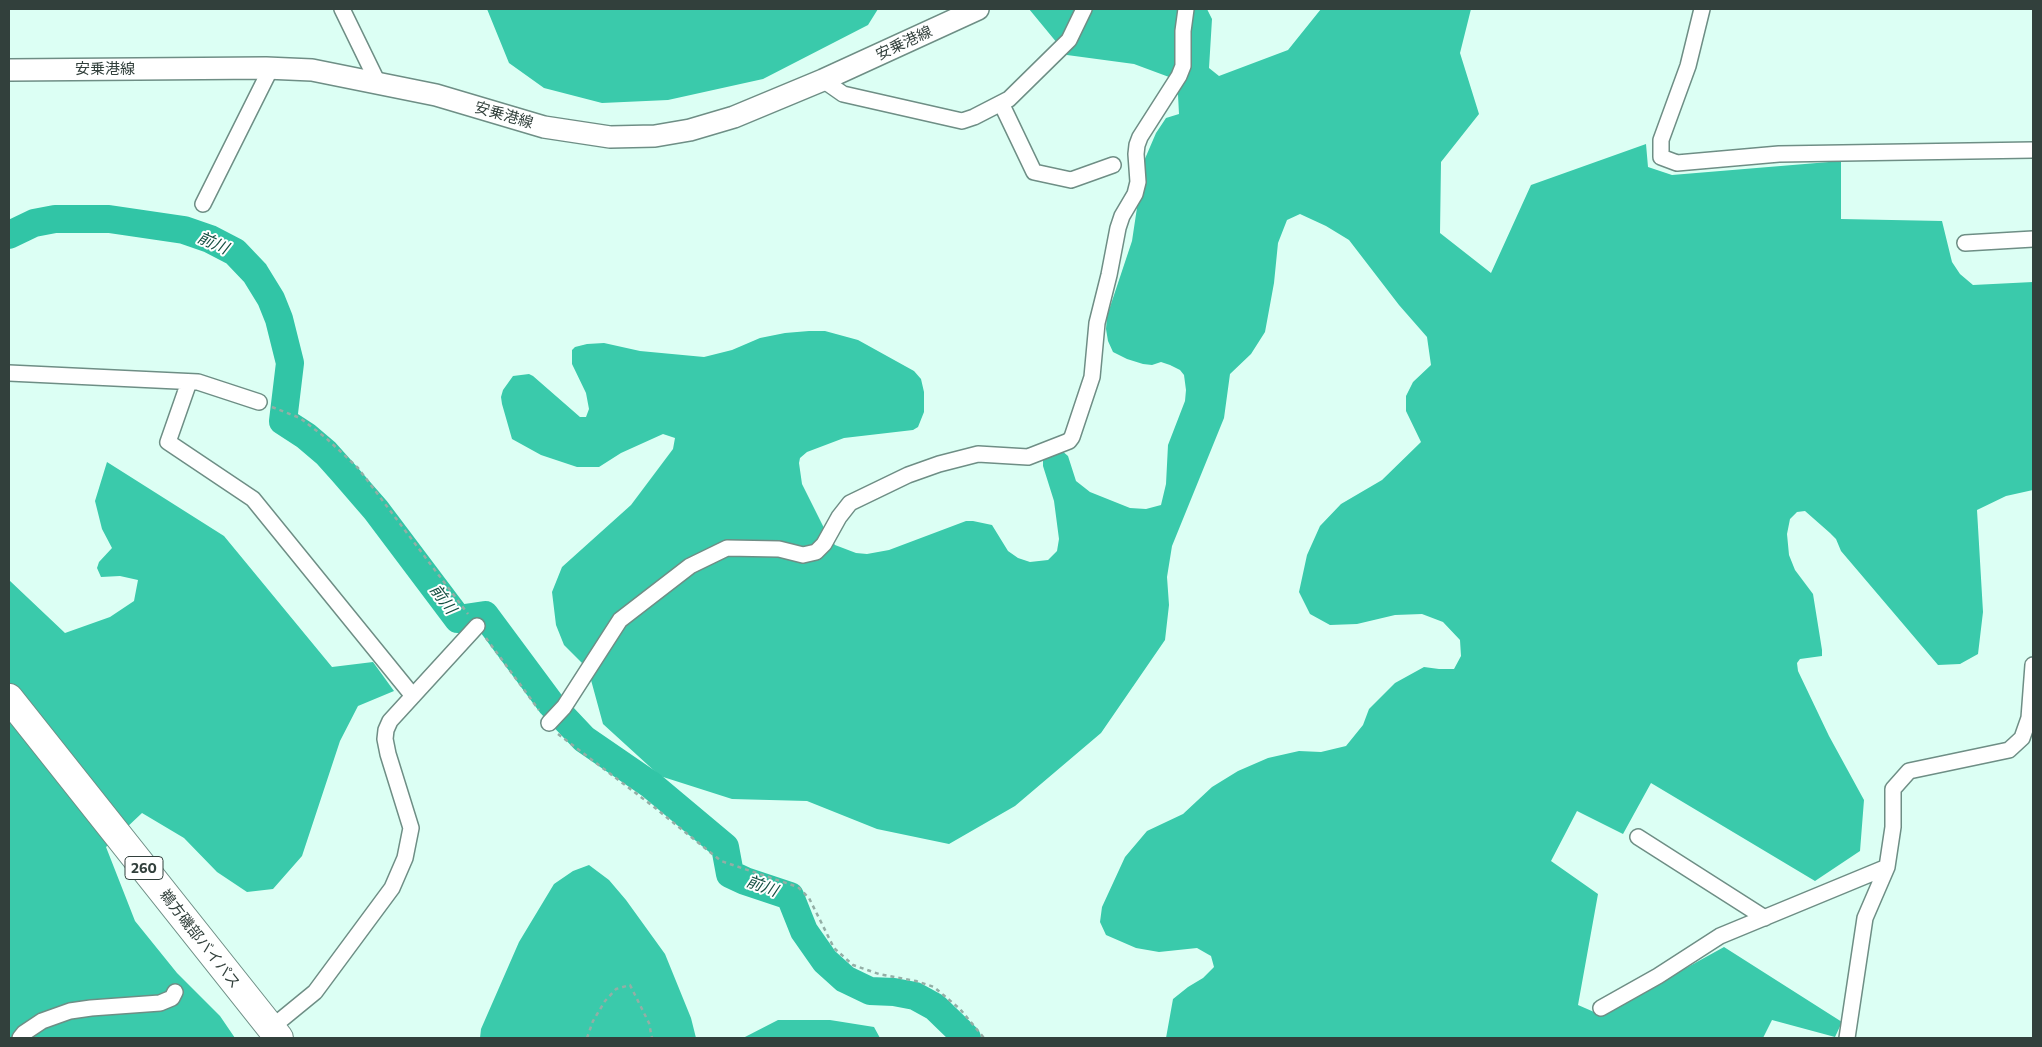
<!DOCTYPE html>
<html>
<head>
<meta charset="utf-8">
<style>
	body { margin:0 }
	#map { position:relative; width:2042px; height:1047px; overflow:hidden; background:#dcfff4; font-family:Commissioner,sans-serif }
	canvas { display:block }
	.frame { position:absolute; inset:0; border:10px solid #32403c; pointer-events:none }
</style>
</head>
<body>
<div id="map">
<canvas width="2042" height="1047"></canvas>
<div class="frame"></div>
</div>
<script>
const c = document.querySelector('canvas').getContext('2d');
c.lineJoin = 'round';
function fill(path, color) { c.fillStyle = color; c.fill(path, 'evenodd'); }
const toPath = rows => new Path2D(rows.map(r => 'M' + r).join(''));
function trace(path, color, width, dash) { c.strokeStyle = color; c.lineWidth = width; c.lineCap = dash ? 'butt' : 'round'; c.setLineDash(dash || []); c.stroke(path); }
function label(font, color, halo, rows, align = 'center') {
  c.font = font + ' Commissioner,"Noto Sans JP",sans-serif'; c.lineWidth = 4; c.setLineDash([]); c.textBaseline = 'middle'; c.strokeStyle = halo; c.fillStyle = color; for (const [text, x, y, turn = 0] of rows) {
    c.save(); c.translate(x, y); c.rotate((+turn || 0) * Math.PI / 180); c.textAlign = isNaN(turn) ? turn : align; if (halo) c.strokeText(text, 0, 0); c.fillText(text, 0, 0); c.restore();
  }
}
const forest = toPath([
	[487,9,878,9,868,25,763,79,668,100,602,103,544,88,509,63],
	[1029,9,1207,9,1212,19,1209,68,1219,76,1288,50,1321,9,1471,9,1460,53,1479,114,1441,162,1440,233,1491,273,1531,185,1646,144,1648,167,1672,175,1841,161,1841,219,1942,221,1952,262,1960,274,1973,285,2033,282,2033,490,2006,496,1977,510,1983,612,1978,654,1960,664,1938,665,1841,551,1836,539,1830,533,1805,511,1797,512,1790,519,1787,534,1789,555,1795,570,1813,594,1822,650,1822,656,1800,659,1797,663,1798,671,1829,736,1864,800,1860,851,1815,881,1651,783,1623,834,1577,811,1551,861,1598,894,1578,1005,1601,1015,1724,947,1842,1022,1835,1037,1772,1020,1763,1038,1166,1038,1173,999,1188,987,1203,978,1214,967,1211,956,1197,948,1159,952,1136,948,1106,935,1100,922,1102,907,1125,857,1147,831,1183,814,1212,787,1238,771,1268,758,1299,751,1321,752,1346,746,1363,725,1369,709,1395,683,1424,667,1439,669,1454,669,1461,656,1460,640,1443,622,1422,614,1395,615,1357,624,1330,625,1310,614,1299,592,1307,555,1320,526,1341,504,1382,480,1421,442,1406,411,1406,396,1413,382,1431,365,1427,337,1399,305,1349,240,1326,226,1300,214,1287,220,1278,243,1274,283,1265,332,1251,354,1230,374,1224,418,1172,546,1167,577,1169,605,1165,640,1101,733,1015,806,949,844,877,829,807,801,732,799,660,776,603,724,588,669,564,645,556,625,552,592,562,567,631,505,673,449,675,438,663,434,621,453,599,467,577,467,541,455,512,439,502,404,501,397,503,390,513,376,529,374,533,376,580,417,586,417,589,409,586,393,572,364,572,350,575,347,587,344,604,343,640,351,704,357,732,350,760,338,785,333,809,331,825,331,858,340,914,371,921,379,924,392,924,412,918,427,913,430,844,438,807,452,800,458,799,463,802,484,827,534,835,545,856,553,867,554,889,550,966,521,973,521,992,525,1008,551,1018,558,1030,562,1048,560,1057,551,1059,539,1054,501,1043,466,1043,457,1061,450,1068,456,1076,481,1090,492,1130,508,1146,509,1161,505,1166,484,1168,445,1185,401,1186,390,1184,375,1180,370,1170,365,1161,362,1152,365,1143,364,1127,359,1113,352,1108,341,1106,329,1107,316,1132,241,1144,161,1156,133,1166,118,1179,114,1178,95,1169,77,1134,64,1067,55],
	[107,462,224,536,332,667,373,662,394,691,358,706,340,741,302,856,273,889,247,892,217,872,184,838,142,813,106,847,135,921,177,973,220,1016,235,1038,9,1038,9,580,65,633,110,617,134,601,138,580,120,576,101,577,97,568,99,562,112,548,102,529,95,501],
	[589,865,609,880,626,900,665,954,691,1018,696,1038,480,1038,481,1029,519,942,554,884,573,871],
	[778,1020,830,1020,874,1027,880,1038,743,1038]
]);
const river = toPath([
	[9,235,34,223,55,219,109,219,184,230,210,239,235,252,255,273,271,299,279,319,290,363,283,421,306,436,326,453,343,472,376,510,458,619,485,615,551,704,584,739,651,785,725,847,730,874,745,881,790,896,804,931,825,961,845,979,870,991,894,992,915,996,935,1007,967,1038]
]);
const path = toPath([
	[272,407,300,418,326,438,358,468,468,614],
	[486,638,539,710],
	[558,734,654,807,721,861,798,887,809,898,834,948,853,965,879,974,916,981,934,987,960,1009,984,1038],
	[587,1038,593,1021,605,1001,616,989,630,985,649,1023,652,1038]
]);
const street = toPath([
	[342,9,378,83],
	[1702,9,1688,66,1661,140,1661,157,1677,163,1779,154,2033,150],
	[823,80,843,94,962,121,974,117,1009,99,1069,40,1084,9],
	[1001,103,1034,172,1071,180,1113,165],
	[203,204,271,68],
	[1965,243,2033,239],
	[9,373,198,382,259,402],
	[189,382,168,442,253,499,413,696],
	[549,723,564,707,620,620,690,566,727,548,779,549,803,555,816,552,824,544,839,517,850,503,908,475,939,464,978,454,1028,457,1069,441,1072,437,1092,377,1097,323,1109,275,1118,228,1122,216,1135,194,1138,182,1136,154,1137,145,1140,137,1179,76,1183,66,1183,31,1186,9],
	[1638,837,1765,918],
	[1601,1008,1658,976,1720,936,1887,867],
	[271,1028,315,992,392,888,405,858,411,828,388,754,385,739,386,730,390,721,477,626],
	[20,1038,24,1033,42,1021,70,1011,91,1008,160,1003,172,998,175,992],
	[1847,1038,1865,918,1887,867,1893,827,1893,789,1909,771,2009,750,2022,738,2029,718,2033,665]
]);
const secondary = toPath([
	[9,70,266,68,312,70,436,95,544,127,610,137,655,136,690,130,734,117,823,80,978,9]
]);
const highway = toPath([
	[9,698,279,1038]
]);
const shields = [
	[144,868,38]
];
const shieldNames = [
	["260",144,868]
];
const streetNames = [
	["安乗港線",904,43,-25],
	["安乗港線",105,69],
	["安乗港線",504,115,16],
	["鵜方磯部バイパス",200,939,52]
];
const waterNames = [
	["前川",213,243,24],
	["前川",443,599,53],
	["前川",762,886,20]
];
fill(forest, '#3acaab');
trace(river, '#31c5a6', 28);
trace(street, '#6e8e85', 18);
trace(secondary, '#6e8e85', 24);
trace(highway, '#6e8e85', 30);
trace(path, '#93aea5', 2.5, [4, 4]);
trace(street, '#fff', 15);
trace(secondary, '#fff', 21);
trace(highway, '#fff', 28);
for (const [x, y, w] of shields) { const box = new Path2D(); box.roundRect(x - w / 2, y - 11.5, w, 23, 4); c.fillStyle = '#fff'; c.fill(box); trace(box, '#32403c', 1); }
label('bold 14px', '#32403c', null, shieldNames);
label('15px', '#32403c', '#fff', streetNames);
label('italic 16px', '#165043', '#fff', waterNames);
</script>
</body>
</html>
